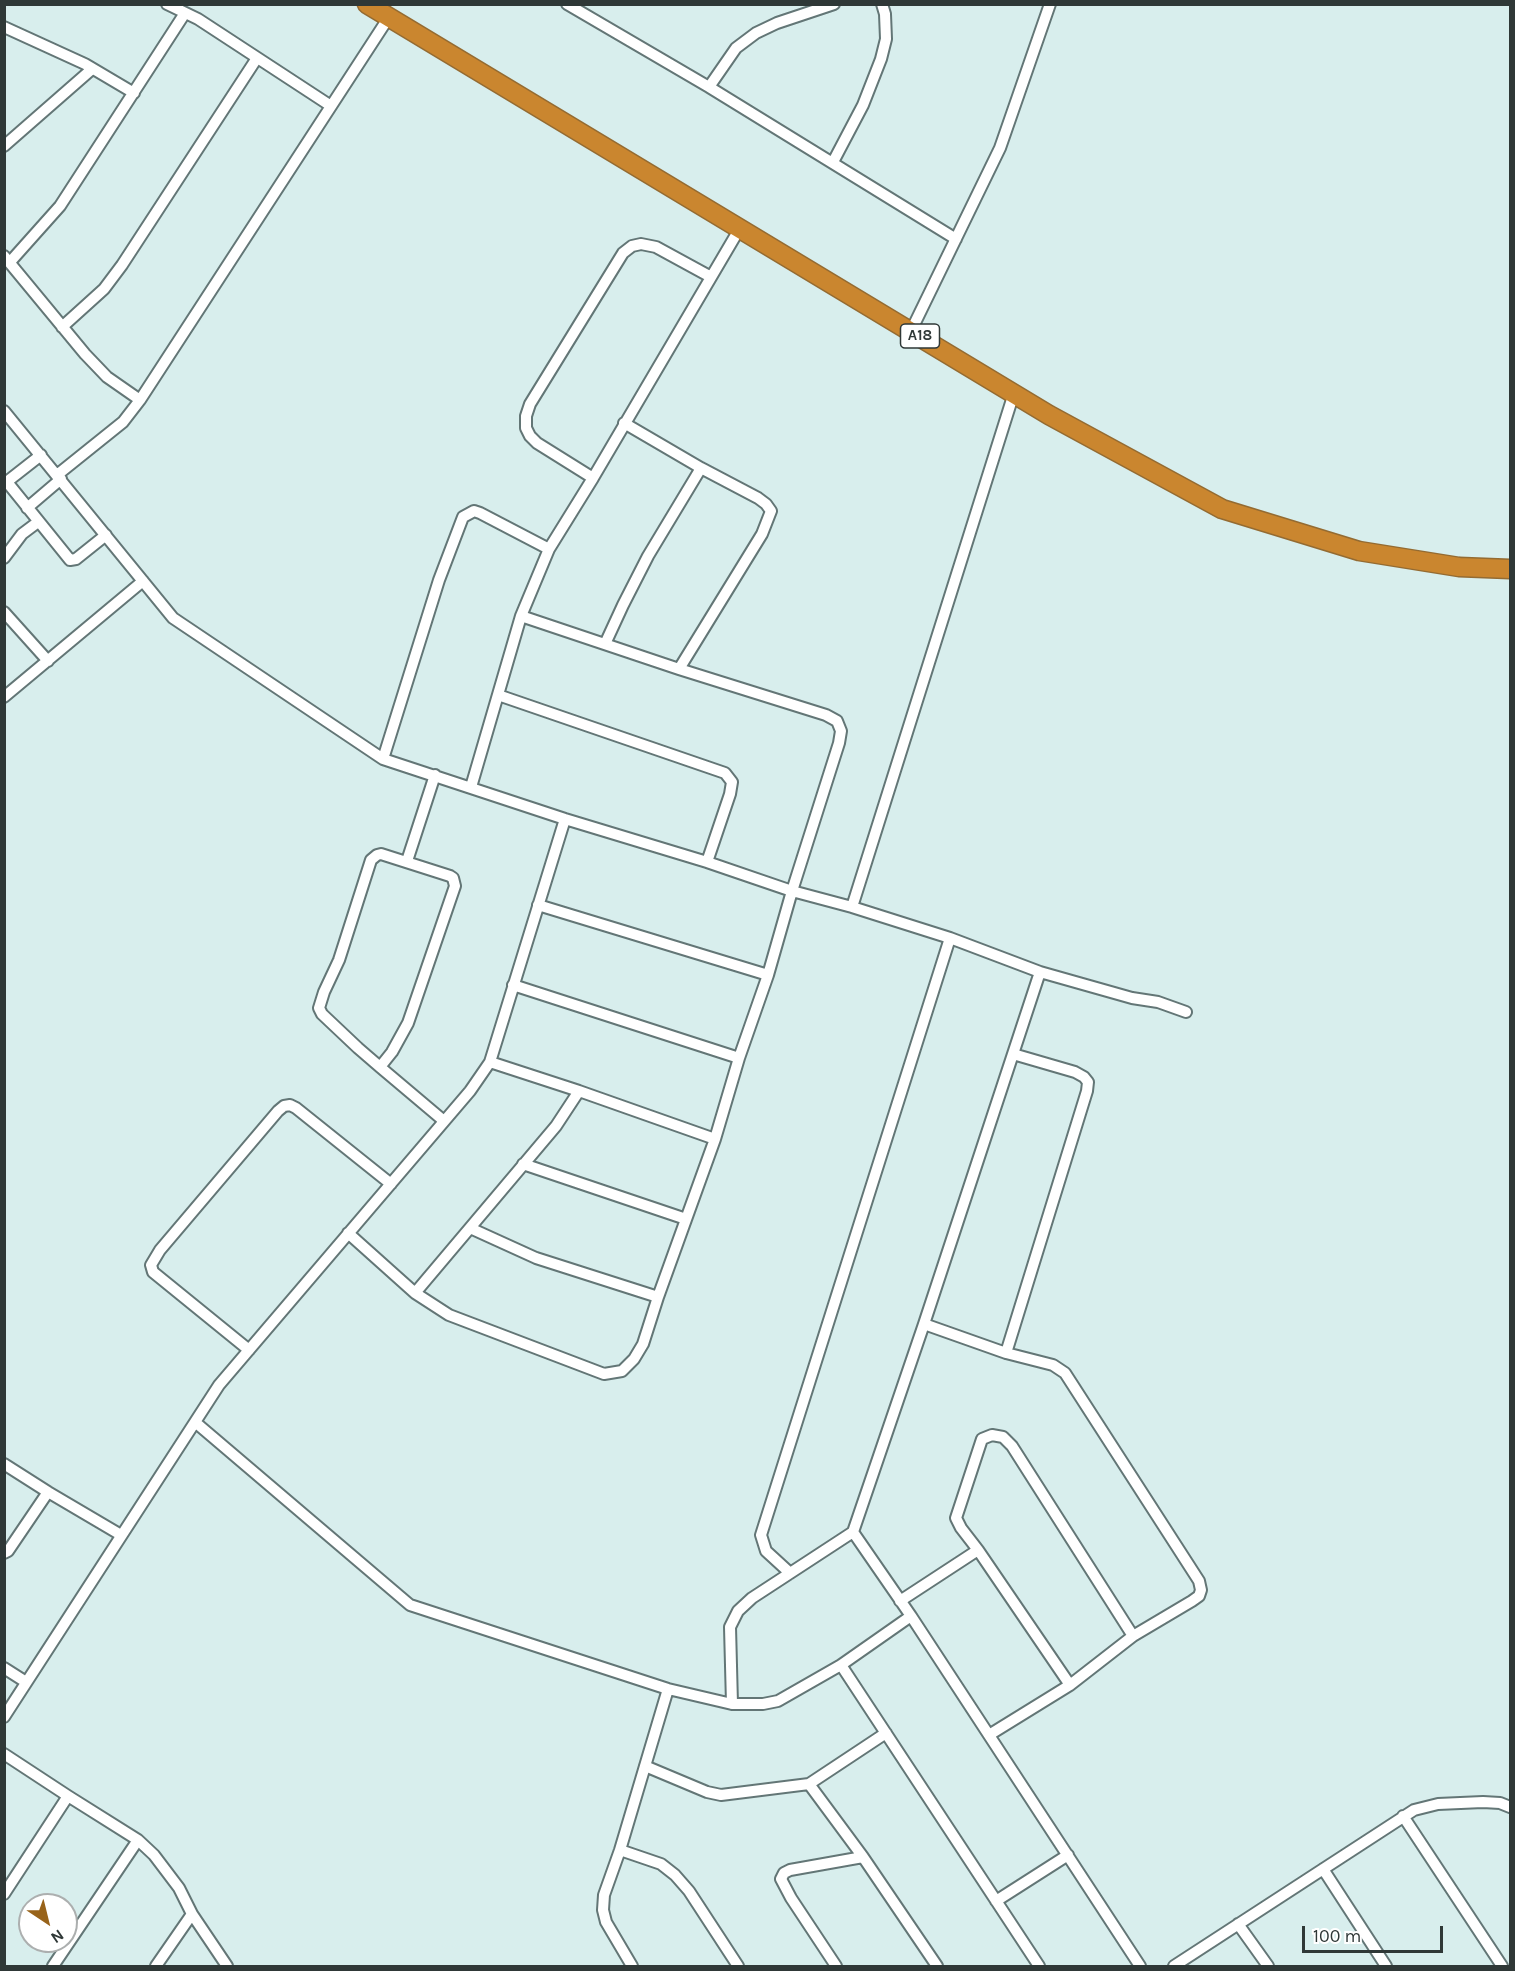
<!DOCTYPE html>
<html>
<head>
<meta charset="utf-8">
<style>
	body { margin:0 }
	#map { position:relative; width:1515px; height:1971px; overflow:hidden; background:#d8eeed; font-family:Karla,sans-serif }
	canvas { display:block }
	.frame { position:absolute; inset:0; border:6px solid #2f3837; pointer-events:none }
	.north { position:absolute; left:18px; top:1893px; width:60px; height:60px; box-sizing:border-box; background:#fff; border:2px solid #acafaf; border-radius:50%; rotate:145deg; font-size:16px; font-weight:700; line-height:24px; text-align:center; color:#2f3837 }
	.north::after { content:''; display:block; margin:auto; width:21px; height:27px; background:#98631a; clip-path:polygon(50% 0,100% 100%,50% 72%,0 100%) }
	.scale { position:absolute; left:1302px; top:1926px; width:141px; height:27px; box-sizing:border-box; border:3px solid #2f3837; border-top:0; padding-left:8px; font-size:18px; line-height:21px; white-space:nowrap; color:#2f3837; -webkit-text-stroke:4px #fff; paint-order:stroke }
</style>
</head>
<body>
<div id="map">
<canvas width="1515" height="1971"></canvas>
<div class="frame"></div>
<div class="north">N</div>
<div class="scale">100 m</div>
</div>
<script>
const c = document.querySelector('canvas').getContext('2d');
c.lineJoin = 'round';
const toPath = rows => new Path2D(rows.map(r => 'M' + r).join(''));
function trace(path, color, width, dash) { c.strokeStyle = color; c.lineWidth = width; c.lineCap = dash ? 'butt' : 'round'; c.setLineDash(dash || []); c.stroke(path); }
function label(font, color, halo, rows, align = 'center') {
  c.font = font + ' Karla,sans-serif'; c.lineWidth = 4.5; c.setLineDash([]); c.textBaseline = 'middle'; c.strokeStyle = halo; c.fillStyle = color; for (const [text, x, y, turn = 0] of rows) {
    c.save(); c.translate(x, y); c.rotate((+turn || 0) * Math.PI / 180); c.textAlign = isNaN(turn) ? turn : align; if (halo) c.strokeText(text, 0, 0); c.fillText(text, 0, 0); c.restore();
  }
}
const street = toPath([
	[167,4,198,19,331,106],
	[567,4,709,87,956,239],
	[4,27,85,64,134,93],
	[709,87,736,48,756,33,777,23,834,4],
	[4,146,92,69],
	[833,162,863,105,881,59,886,39,885,14,882,4],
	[4,256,85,354,107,377,140,400],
	[10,262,60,206,185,13],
	[62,327,104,289,122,265,257,58],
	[911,331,1000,148,1050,4],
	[4,411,173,618,383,759,565,819,707,862,792,891,852,907,950,938,1040,972,1132,998,1158,1002,1186,1012],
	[624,423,701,468,758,498,766,504,771,511,762,534,679,669],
	[57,475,123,422,140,400,389,17],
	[593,478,537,443,530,436,526,428,526,416,530,404,623,253,632,246,641,244,656,247,711,277],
	[7,482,70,560,76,559,106,535],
	[4,484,41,455],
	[27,508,61,479],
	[4,558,22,534,38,522],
	[4,612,48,661],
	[605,644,623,605,648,556,701,468],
	[498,695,725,773,732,782,730,794,707,862],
	[4,697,143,581],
	[383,759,439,580,463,517,474,511,480,513,549,549],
	[471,787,521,616,549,549,593,478,740,228],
	[407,861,435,775],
	[538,905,768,975],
	[852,907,1014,393],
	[1040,972,924,1324,853,1532,911,1616,1140,1966],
	[513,985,739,1058],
	[490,1062,579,1091,715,1139],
	[380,1067,392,1052,408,1023,455,886,453,878,450,876,381,854,377,855,371,860,339,960,324,992,319,1008,322,1014,358,1048,380,1067,444,1121],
	[523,1164,686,1219],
	[470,1228,536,1258,658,1297],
	[348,1233,415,1293,449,1315,604,1374,622,1371,634,1359,643,1344,658,1297,715,1139,739,1058,768,975,792,891,839,743,841,731,837,721,826,715,679,669,521,616],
	[415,1293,556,1126,579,1091],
	[924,1324,1006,1353,1053,1365,1065,1373,1199,1581,1201,1590,1199,1596,1192,1601,1133,1636,1070,1685,989,1735],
	[249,1350,153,1272,151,1265,160,1250,278,1111,284,1106,290,1105,296,1108,391,1184],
	[1006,1353,1087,1091,1088,1082,1084,1077,1075,1072,1013,1054],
	[195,1422,410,1605,668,1689,732,1704,763,1704,778,1701,841,1665,911,1616],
	[4,1464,48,1492,121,1535],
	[4,1553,8,1551,48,1492],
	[790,1573,766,1551,761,1535,950,938],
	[900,1601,978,1550],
	[841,1665,1039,1966],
	[4,1668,26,1682],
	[1070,1685,978,1550,961,1528,956,1518,982,1439,992,1435,1003,1437,1012,1446,1133,1636],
	[732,1704,730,1627,738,1611,752,1598,853,1532],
	[4,1717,219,1385,470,1091,490,1062,565,819],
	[4,1754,68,1796,138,1840,154,1855,179,1888,192,1914,227,1966],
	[645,1766,707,1792,721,1795,809,1784,886,1733],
	[809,1784,863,1857,937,1966],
	[1403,1816,1502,1966],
	[620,1850,661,1864,675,1875,689,1891,738,1966],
	[1323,1869,1386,1966],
	[4,1894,68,1796],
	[996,1901,1068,1855],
	[1238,1924,1268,1966],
	[53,1966,138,1840],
	[156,1966,192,1914],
	[632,1966,606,1922,603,1910,604,1895,620,1850,668,1689],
	[836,1966,791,1898,781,1879,784,1873,790,1870,863,1857],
	[1174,1966,1414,1810,1438,1804,1483,1802,1500,1803,1510,1807]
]);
const highway = toPath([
	[367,4,1049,415,1222,509,1359,551,1459,567,1510,569]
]);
const shields = [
	[920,336,39]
];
const shieldNames = [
	["A18",920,336]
];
trace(street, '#637676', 14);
trace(highway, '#946b32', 21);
trace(street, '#fff', 10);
trace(highway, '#ca862f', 18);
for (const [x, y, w] of shields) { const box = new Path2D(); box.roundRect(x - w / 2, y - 12, w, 24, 4.5); c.fillStyle = '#fff'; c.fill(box); trace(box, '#2f3837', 1.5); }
label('bold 15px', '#2f3837', null, shieldNames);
</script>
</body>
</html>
